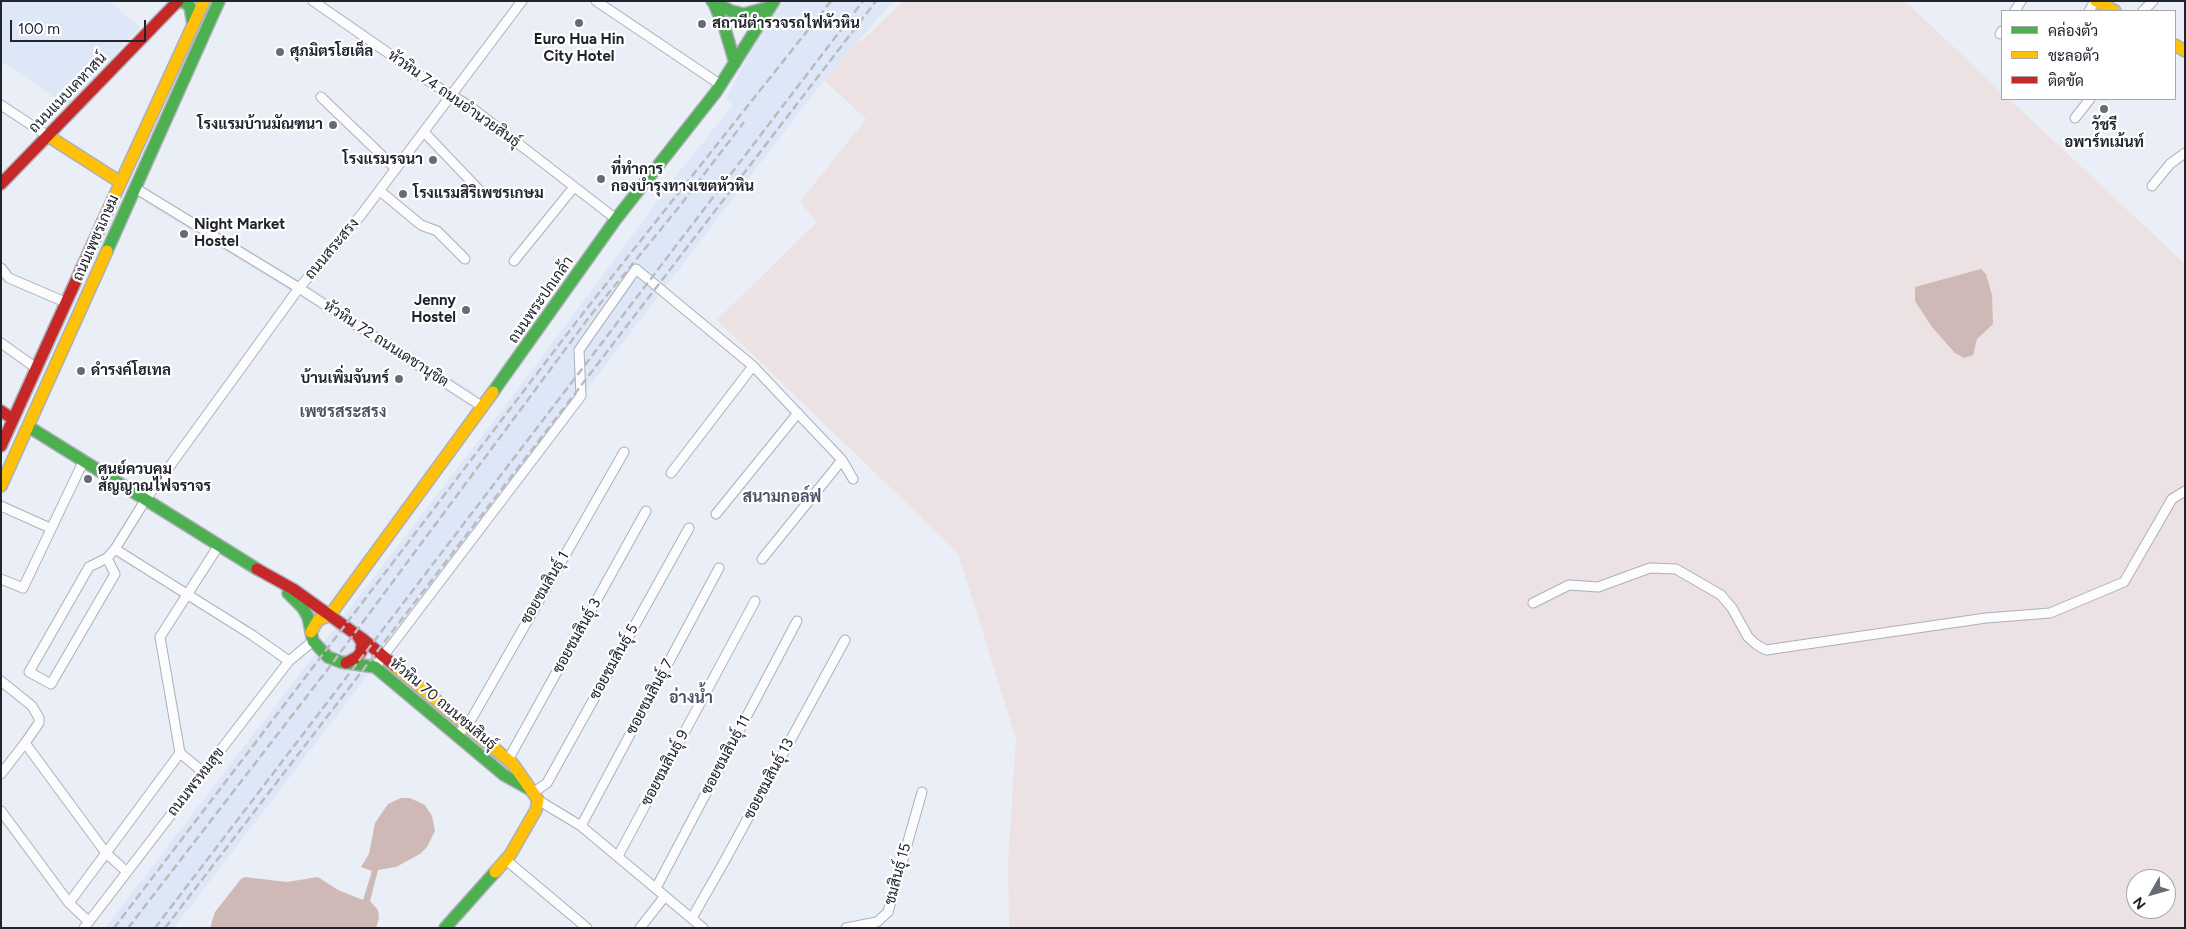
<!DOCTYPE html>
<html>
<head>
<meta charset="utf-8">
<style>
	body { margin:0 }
	#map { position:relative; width:2186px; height:929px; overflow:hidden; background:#eaeef6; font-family:Figtree,Sarabun,sans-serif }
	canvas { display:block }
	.frame { position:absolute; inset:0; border:2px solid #20242d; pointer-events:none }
	.legend { position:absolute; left:2001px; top:10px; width:175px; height:90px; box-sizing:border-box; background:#fff; border:1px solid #a6a7ab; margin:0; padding:6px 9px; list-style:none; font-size:15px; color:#20242d }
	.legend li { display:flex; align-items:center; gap:10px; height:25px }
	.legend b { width:25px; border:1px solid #a6a7ab }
	.north { position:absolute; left:2126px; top:869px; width:50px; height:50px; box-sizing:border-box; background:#fff; border:1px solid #a6a7ab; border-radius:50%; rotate:232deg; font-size:14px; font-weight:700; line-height:20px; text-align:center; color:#20242d }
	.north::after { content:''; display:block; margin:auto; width:18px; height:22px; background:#676b73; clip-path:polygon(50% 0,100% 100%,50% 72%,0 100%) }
	.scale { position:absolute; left:10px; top:20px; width:136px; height:22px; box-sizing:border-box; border:2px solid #20242d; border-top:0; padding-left:6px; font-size:15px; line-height:18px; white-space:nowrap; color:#20242d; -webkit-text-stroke:4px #fff; paint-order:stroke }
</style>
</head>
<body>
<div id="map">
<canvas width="2186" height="929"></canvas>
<div class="frame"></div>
<ul class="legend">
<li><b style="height:6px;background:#4caf50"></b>คล่องตัว</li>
<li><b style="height:6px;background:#ffc107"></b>ชะลอตัว</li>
<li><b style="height:6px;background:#c62828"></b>ติดขัด</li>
</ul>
<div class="north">N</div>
<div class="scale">100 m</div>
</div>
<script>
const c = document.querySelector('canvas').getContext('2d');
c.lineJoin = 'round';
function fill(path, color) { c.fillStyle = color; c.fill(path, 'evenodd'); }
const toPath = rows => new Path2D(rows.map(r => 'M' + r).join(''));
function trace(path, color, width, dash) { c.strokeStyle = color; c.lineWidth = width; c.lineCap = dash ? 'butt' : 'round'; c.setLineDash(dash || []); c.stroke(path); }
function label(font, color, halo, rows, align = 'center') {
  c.font = font + ' Figtree,Sarabun,sans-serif'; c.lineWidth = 4.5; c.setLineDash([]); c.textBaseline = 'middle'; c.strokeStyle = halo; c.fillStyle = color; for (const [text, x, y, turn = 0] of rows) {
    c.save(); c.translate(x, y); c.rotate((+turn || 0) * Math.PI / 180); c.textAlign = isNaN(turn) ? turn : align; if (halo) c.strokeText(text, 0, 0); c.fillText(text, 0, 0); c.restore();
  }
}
const built = toPath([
	[1,1,109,1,140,27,67,106,1,61],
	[782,1,893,1,824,80,174,928,105,928,515,393,683,167,733,105,726,98,767,21],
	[150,191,309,286,476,394,469,406,302,298,144,202]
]);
const green = toPath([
	[903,1,1905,1,2002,93,2002,99,2009,99,2185,264,2185,928,1009,928,1008,863,1016,739,958,553,717,320,817,222,800,202,866,119,824,80,853,46,868,35],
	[2136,879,2166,879,2166,909,2136,909]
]);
const water = toPath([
	[1981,269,1986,274,1992,295,1993,324,1977,339,1973,355,1964,358,1955,353,1932,327,1915,301,1915,287],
	[401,798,410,798,425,805,432,816,435,831,427,847,420,854,396,867,378,870,370,901,378,910,379,918,376,928,210,928,215,912,241,879,245,877,287,882,318,877,338,890,363,900,372,871,361,867,369,854,375,823,388,804]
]);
const street = toPath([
	[313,1,433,84,471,107,616,219],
	[596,1,721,85],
	[2015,11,2021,1],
	[2089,11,2095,1],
	[2143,11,2153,1],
	[2000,34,2002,31],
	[321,97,396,169],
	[1,105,48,136],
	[2075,118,2090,99],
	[424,132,483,194],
	[2152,186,2170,164,2185,153],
	[135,188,299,288,483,407],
	[380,191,421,225,437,231,465,259],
	[514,261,574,187],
	[1,268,9,278,65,302],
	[1,343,36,368],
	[671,473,753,366],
	[1,506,50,528],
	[716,514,798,413],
	[115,549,252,635,289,661],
	[107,558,115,574,51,684,29,672,89,567,107,558,115,549,146,499,299,288,361,215,522,1],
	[762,559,842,460],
	[1,579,23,588,84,460],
	[1533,603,1569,585,1598,587,1650,568,1676,569,1721,595,1732,608,1748,637,1757,645,1766,650,1986,618,2050,613,2124,582,2172,499,2185,491],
	[375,667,581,396,579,350,636,269,753,366,842,460,853,479],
	[1,681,32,706,39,718,39,723,25,743,1,774],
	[457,736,472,718,624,452],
	[25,743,106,853,127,872],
	[508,760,646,511],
	[203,772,180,753,160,637,219,545],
	[534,792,547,783,689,528],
	[538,800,581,826,703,928],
	[1,811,69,903,89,922],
	[581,826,719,568],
	[618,856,755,601],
	[506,860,587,928],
	[656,888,797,621],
	[69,903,180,753],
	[692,918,724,862,845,640],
	[84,928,289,661,313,641],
	[640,928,665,896],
	[846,928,877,922,888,912,922,792]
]);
const fast = toPath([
	[178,1,186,3,190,7,193,24],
	[712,1,731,11,744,14,770,7],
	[713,1,725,29,735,63],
	[107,251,219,1],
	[493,392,616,219,716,92,774,1],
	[29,427,257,569],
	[288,593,303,608,308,617,313,641,328,657,341,662,375,667,504,775,529,789],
	[445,928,495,872]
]);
const slow = toPath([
	[2096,1,2115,11],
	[2175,45,2185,51],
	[48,136,120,182],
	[103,221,204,1],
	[1,486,107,251],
	[311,632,318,620,330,615,493,392],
	[395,666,513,764,538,800,536,810,510,855,495,872]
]);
const jam = toPath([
	[1,184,178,1],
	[1,411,13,419],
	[1,446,103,221],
	[257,569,293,589,364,640,395,666],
	[346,663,357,657,361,652,362,643,358,636]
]);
const rail = toPath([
	[114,928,584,312,831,1],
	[128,928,334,661,590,316,679,207,744,122],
	[155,928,863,1],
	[165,928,876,1]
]);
const markers = [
	[579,23,5,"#676b73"],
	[702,24,5,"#676b73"],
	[280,52,5,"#676b73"],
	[2104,109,5,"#676b73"],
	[333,125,5,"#676b73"],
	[433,160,5,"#676b73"],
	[601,179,5,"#676b73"],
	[403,194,5,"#676b73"],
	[184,234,5,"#676b73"],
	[466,310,5,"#676b73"],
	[81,371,5,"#676b73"],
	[399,379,5,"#676b73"],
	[88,479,5,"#676b73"]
];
const poiNames = [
	["สถานีตำรวจรถไฟหัวหิน",712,24],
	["Euro Hua Hin",579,40,"center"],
	["City Hotel",579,57,"center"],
	["ศุภมิตรโฮเต็ล",290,52],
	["โรงแรมบ้านมัณฑนา",323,125,"right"],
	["วัชรี",2104,126,"center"],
	["อพาร์ทเม้นท์",2104,143,"center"],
	["โรงแรมรจนา",423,160,"right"],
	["ที่ทำการ",611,170],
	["กองบำรุงทางเขตหัวหิน",611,187],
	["โรงแรมสิริเพชรเกษม",413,194],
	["Night Market",194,225],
	["Hostel",194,242],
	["Jenny",456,301,"right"],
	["Hostel",456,318,"right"],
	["ดำรงค์โฮเทล",91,371],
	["บ้านเพิ่มจันทร์",389,379,"right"],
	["ศูนย์ควบคุม",98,470],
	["สัญญาณไฟจราจร",98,487]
];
const streetNames = [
	["ถนนแนบเคหาสน์",68,93,-46],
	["หัวหิน 74 ถนนอำนวยสินธุ์",454,99,35],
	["ถนนเพชรเกษม",96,238,-66],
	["ถนนสระสรง",332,249,-50],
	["ถนนพระปกเกล้า",541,300,-55],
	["หัวหิน 72 ถนนเดชานุชิต",386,344,33],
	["ซอยชมสินธุ์ 1",545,588,-60],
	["ซอยชมสินธุ์ 3",577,636,-61],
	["ซอยชมสินธุ์ 5",614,662,-61],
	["ซอยชมสินธุ์ 7",650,697,-62],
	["หัวหิน 70 ถนนชมสินธุ์",443,704,40],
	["ซอยชมสินธุ์ 11",726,755,-62],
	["ซอยชมสินธุ์ 9",665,768,-62],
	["ซอยชมสินธุ์ 13",769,779,-62],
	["ถนนพรหมสุข",196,782,-52],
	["ชมสินธุ์ 15",898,874,-75]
];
const neighbourhoodNames = [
	["เพชรสระสรง",343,412],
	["สนามกอล์ฟ",782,497],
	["อ่างน้ำ",691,698]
];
fill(built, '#dee7f8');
fill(green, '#ece2e3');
fill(water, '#ceb9b6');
trace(street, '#acb0b8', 11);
trace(fast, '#acb0b8', 14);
trace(slow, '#acb0b8', 14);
trace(jam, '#acb0b8', 14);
trace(street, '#fcfcfe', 9);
trace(fast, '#4caf50', 11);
trace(slow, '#ffc107', 11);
trace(jam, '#c62828', 11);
trace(rail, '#babbbd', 2.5, [8, 4]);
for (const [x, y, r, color] of markers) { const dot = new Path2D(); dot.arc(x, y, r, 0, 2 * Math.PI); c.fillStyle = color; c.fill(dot); trace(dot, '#fff', 2); }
label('bold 15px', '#20242d', '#fff', poiNames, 'left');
label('15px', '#20242d', '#fff', streetNames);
label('bold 16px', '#495267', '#fff', neighbourhoodNames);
</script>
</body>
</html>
